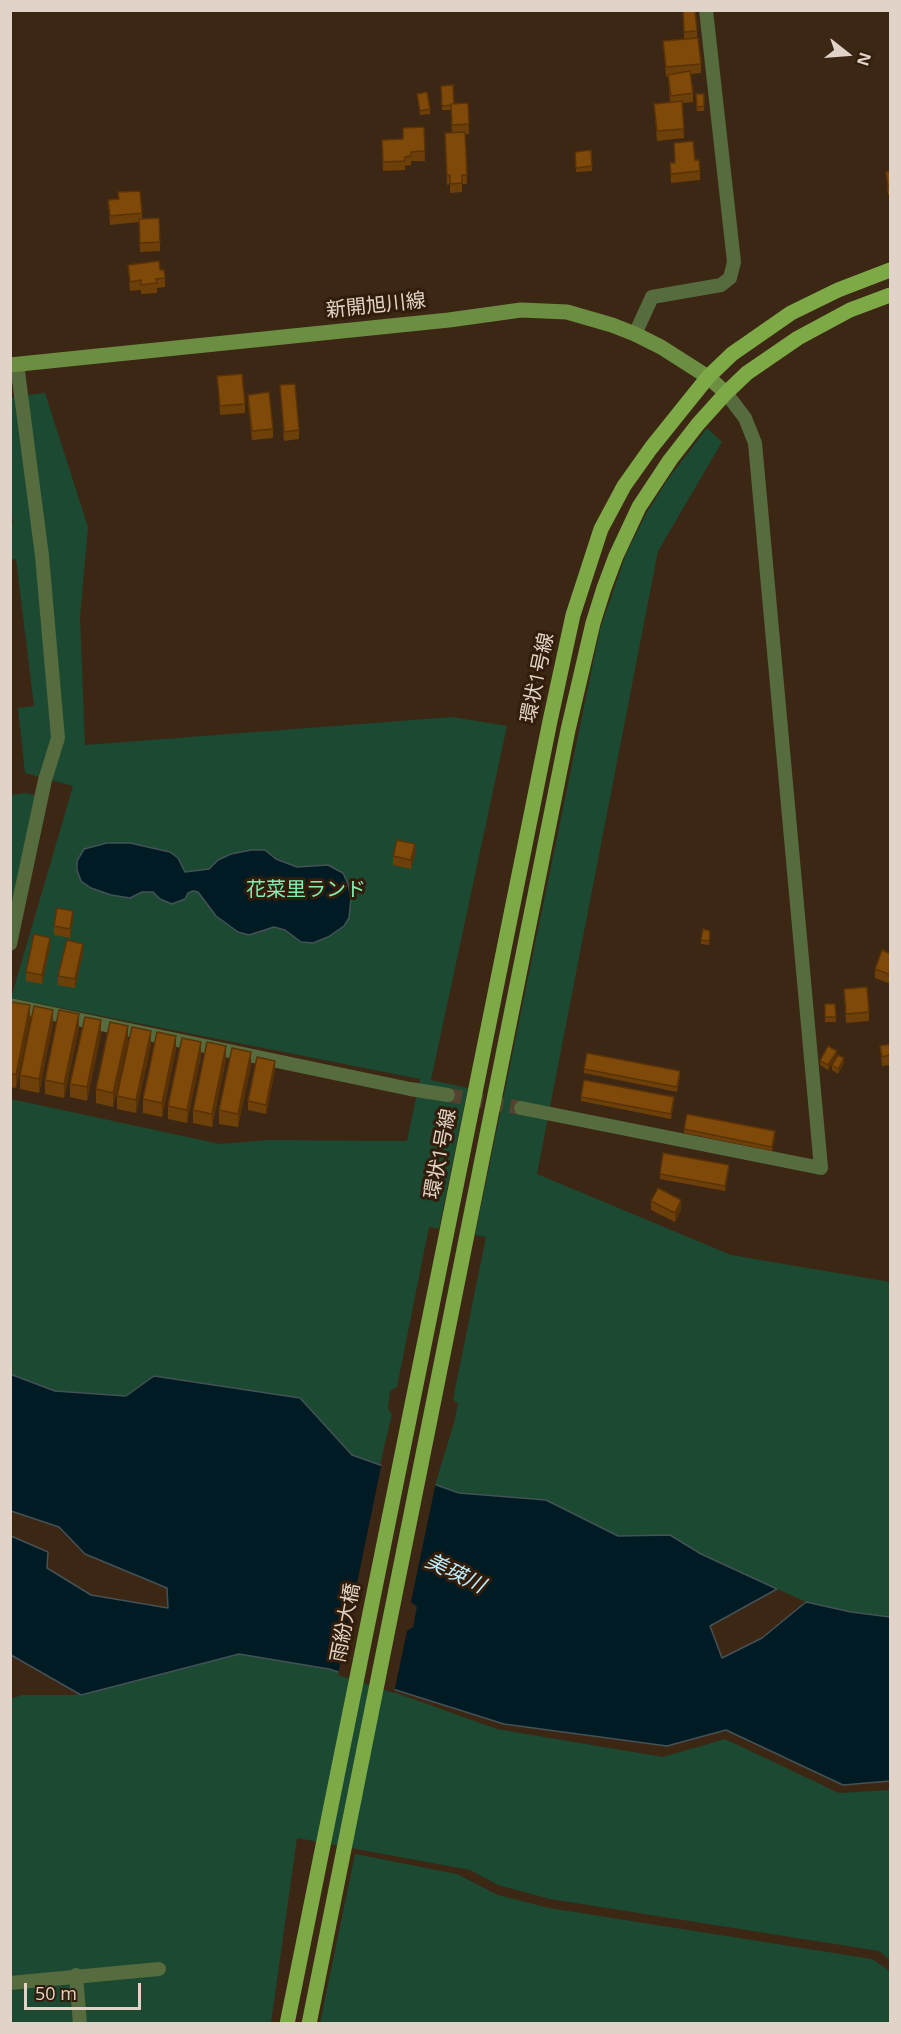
<!DOCTYPE html>
<html>
<head>
<meta charset="utf-8">
<style>
	body { margin:0 }
	#map { position:relative; width:901px; height:2034px; overflow:hidden; background:#3c2714; font-family:"Open Sans",sans-serif }
	canvas { display:block }
	.frame { position:absolute; inset:0; border:12px solid #e1d3c7; pointer-events:none }
	.north { position:absolute; left:817px; top:24px; width:60px; height:60px; -webkit-text-stroke:4px #311d0a; paint-order:stroke; rotate:107deg; font-size:16px; font-weight:700; line-height:24px; text-align:center; color:#e1d3c7 }
	.north::after { content:''; display:block; margin:auto; width:21px; height:27px; background:#e1d3c7; clip-path:polygon(50% 0,100% 100%,50% 72%,0 100%) }
	.scale { position:absolute; left:24px; top:1983px; width:117px; height:27px; box-sizing:border-box; border:3px solid #e1d3c7; border-top:0; padding-left:8px; font-size:18px; line-height:21px; white-space:nowrap; color:#e1d3c7; -webkit-text-stroke:4px #311d0a; paint-order:stroke }
</style>
</head>
<body>
<div id="map">
<canvas width="901" height="2034"></canvas>
<div class="frame"></div>
<div class="north">N</div>
<div class="scale">50 m</div>
</div>
<script>
const c = document.querySelector('canvas').getContext('2d');
c.lineJoin = 'round';
function fill(path, color) { c.fillStyle = color; c.fill(path, 'evenodd'); }
const toPath = rows => new Path2D(rows.map(r => 'M' + r).join(''));
function trace(path, color, width, dash) { c.strokeStyle = color; c.lineWidth = width; c.lineCap = dash ? 'butt' : 'round'; c.setLineDash(dash || []); c.stroke(path); }
function label(font, color, halo, rows, align = 'center') {
  c.font = font + ' "Open Sans","Noto Sans JP",sans-serif'; c.lineWidth = 6; c.setLineDash([]); c.textBaseline = 'middle'; c.strokeStyle = halo; c.fillStyle = color; for (const [text, x, y, turn = 0] of rows) {
    c.save(); c.translate(x, y); c.rotate((+turn || 0) * Math.PI / 180); c.textAlign = isNaN(turn) ? turn : align; if (halo) c.strokeText(text, 0, 0); c.fillText(text, 0, 0); c.restore();
  }
}
const green = toPath([
	[45,393,88,527,80,617,85,745,452,717,507,726,431,1080,468,1088,439,1229,429,1227,397,1387,390,1391,388,1409,392,1414,380,1465,352,1455,300,1398,154,1376,126,1396,55,1391,11,1374,11,1099,220,1144,267,1140,407,1141,420,1079,11,998,73,786,25,773,18,708,34,706,16,559,11,560,10,525,13,524,10,499,11,397],
	[707,428,722,442,658,551,537,1174,731,1255,890,1282,890,1617,851,1612,806,1602,701,1554,670,1535,618,1536,546,1500,459,1493,435,1485,454,1423,458,1404,453,1399,486,1237,475,1235,600,629,626,554,647,512,668,479],
	[27,793,38,796,11,922,11,795],
	[239,1654,329,1669,497,1729,663,1757,725,1739,839,1793,890,1790,890,1960,879,1951,550,1899,498,1885,470,1870,297,1838,271,2023,11,2023,10,1699,22,1695,81,1695],
	[355,1854,457,1874,498,1895,549,1908,872,1959,890,1971,890,2023,320,2023]
]);
const water = toPath([
	[107,843,130,843,170,852,178,858,185,872,209,869,218,860,231,854,251,850,265,850,276,859,297,867,328,865,343,873,348,884,351,898,349,918,344,926,328,937,313,943,301,942,285,930,274,927,249,935,238,932,216,916,198,892,193,891,188,893,185,899,172,904,160,899,153,892,142,892,130,898,111,895,91,888,81,881,77,870,77,861,84,849,107,843],
	[10,1374,55,1391,126,1396,154,1376,300,1398,352,1455,459,1493,546,1500,618,1536,670,1535,701,1554,777,1589,710,1626,722,1658,762,1638,806,1602,851,1612,890,1617,890,1781,843,1785,726,1730,667,1746,504,1724,329,1669,239,1654,81,1695,11,1655,11,1536,48,1552,47,1568,91,1595,168,1608,167,1588,85,1554,59,1527,11,1511,10,1374]
]);
const pier = toPath([
	[382,1462,436,1482,411,1602,417,1607,413,1627,407,1631,394,1693,338,1675,349,1619,345,1614,348,1598,355,1593]
]);
const streetTunnel = toPath([
	[448,1095,521,1108]
]);
const street = toPath([
	[635,334,652,297,721,285,730,278,734,262,706,10],
	[10,944,45,780,58,738,42,556,17,364],
	[10,1005,410,1089,448,1095],
	[521,1108,821,1168,755,443,745,418,726,393],
	[76,1975,80,2024],
	[10,1983,159,1969]
]);
const secondary = toPath([
	[10,365,449,320,521,310,567,312,612,325,635,334,661,347,708,377,726,393]
]);
const primary = toPath([
	[287,2024,550,721,573,615,601,529,624,486,651,448,708,377,732,354,791,313,838,290,890,270],
	[309,2024,568,730,593,623,604,588,616,556,639,507,670,460,698,424,726,393,747,373,798,338,850,310,890,295]
]);
const wall = toPath([
	[683,10,697,31,697,38,701,64,701,73,691,74,693,93,693,102,682,103,684,138,657,141,654,104,670,102,668,76,666,77,663,41,684,39],
	[441,86,454,104,468,103,469,134,465,134,467,184,462,184,462,192,450,193,450,184,447,185,445,142,452,133,451,110,442,110],
	[417,94,430,109,430,114,420,115],
	[704,94,704,111,697,111,696,99],
	[424,127,425,161,411,161,411,165,405,166,405,170,383,171,382,140,403,139],
	[674,143,695,160,700,171,700,180,671,183,670,163,675,163],
	[575,152,592,166,592,171,576,172],
	[891,171,891,195,888,195,886,172],
	[108,200,142,213,142,219,160,242,160,251,140,252,139,222,110,225],
	[128,265,160,270,165,278,165,287,157,288,157,293,141,294,141,290,130,291],
	[217,376,245,404,245,413,220,415],
	[280,385,299,430,299,439,284,441],
	[248,395,273,429,273,438,252,440,248,404],
	[415,853,411,869,393,865,393,856],
	[73,921,70,938,54,935,54,926],
	[710,935,709,945,701,944,701,940],
	[50,947,42,984,26,981,26,972],
	[83,953,75,988,58,985,58,976],
	[891,954,891,984,875,978,875,969],
	[844,989,869,1012,869,1021,846,1023],
	[10,1004,30,1019,16,1088,10,1087],
	[825,1004,835,1004,836,1022,825,1022],
	[53,1024,39,1093,20,1089,20,1075],
	[79,1028,64,1098,45,1094,45,1080],
	[101,1034,87,1101,70,1097,70,1084],
	[128,1040,113,1107,96,1103,96,1089],
	[891,1044,891,1067,890,1065,882,1066,880,1046],
	[151,1045,136,1113,117,1109,117,1096],
	[176,1050,162,1117,143,1113,143,1099],
	[837,1055,828,1070,820,1065,820,1061],
	[201,1056,187,1123,168,1119,168,1106],
	[226,1060,212,1127,193,1123,193,1110],
	[844,1063,838,1074,832,1070,832,1065],
	[251,1065,238,1127,219,1124,219,1110],
	[584,1069,680,1076,677,1092,584,1073],
	[275,1070,266,1114,248,1110,248,1101],
	[581,1097,674,1102,671,1119,581,1101],
	[684,1129,775,1136,772,1151,684,1133],
	[729,1170,725,1191,660,1179,660,1174],
	[651,1201,681,1209,675,1222,651,1210]
]);
const shadedWall = toPath([
	[415,844,415,853,411,869,411,860],
	[73,911,73,921,70,938,70,929],
	[50,938,50,947,42,984,42,975],
	[83,944,83,953,75,988,75,979],
	[30,1005,30,1019,16,1088,16,1075],
	[53,1010,53,1024,39,1093,39,1079],
	[79,1014,79,1028,64,1098,64,1084],
	[101,1020,101,1034,87,1101,87,1087],
	[128,1026,128,1040,113,1107,113,1093],
	[151,1031,151,1045,136,1113,136,1100],
	[176,1036,176,1050,162,1117,162,1103],
	[201,1042,201,1056,187,1123,187,1110],
	[226,1046,226,1060,212,1127,212,1114],
	[837,1051,837,1055,828,1070,828,1065],
	[251,1052,251,1065,238,1127,238,1114],
	[844,1058,844,1063,838,1074,838,1069],
	[275,1061,275,1070,266,1114,266,1105],
	[681,1200,681,1209,675,1222,675,1213]
]);
const building = toPath([
	[683,10,695,10,697,31,684,32,683,10],
	[698,38,701,64,666,67,663,41,698,38],
	[690,71,693,93,671,96,668,75,690,71],
	[453,85,454,104,451,104,451,105,442,106,441,86,453,85],
	[427,92,430,109,420,111,417,94,427,92],
	[696,94,704,94,704,106,697,107,696,94],
	[682,101,684,129,657,131,654,104,682,101],
	[468,103,469,124,452,125,451,104,468,103],
	[424,127,425,151,411,152,411,156,405,157,405,161,383,162,382,140,403,139,403,128,424,127],
	[465,132,467,175,462,175,462,183,450,184,450,175,447,176,445,133,465,132],
	[693,141,695,160,699,160,700,171,671,174,670,163,675,163,674,143,693,141],
	[591,150,592,166,576,168,575,152,591,150],
	[891,171,891,186,888,186,886,172,891,171],
	[140,191,142,213,110,216,108,200,119,199,118,192,140,191],
	[159,218,160,242,140,243,139,219,159,218],
	[159,261,160,270,164,270,165,278,156,279,157,283,141,285,141,280,130,282,128,265,159,261],
	[242,374,245,404,220,406,217,376,242,374],
	[295,384,299,430,284,432,280,385,295,384],
	[269,392,273,429,252,431,248,395,269,392],
	[397,840,415,844,411,860,393,856,397,840],
	[57,908,73,911,70,929,54,926,57,908],
	[703,929,710,931,709,941,701,940,703,929],
	[34,934,50,938,42,975,26,972,34,934],
	[67,940,83,944,75,979,58,976,67,940],
	[882,950,891,954,891,975,875,969,882,950],
	[867,987,869,1012,846,1014,844,989,867,987],
	[11,1002,30,1005,16,1075,10,1073,11,1002],
	[825,1004,835,1004,836,1017,825,1017,825,1004],
	[34,1006,53,1010,39,1079,20,1075,34,1006],
	[59,1010,79,1014,64,1084,45,1080,59,1010],
	[85,1017,101,1020,87,1087,70,1084,85,1017],
	[110,1022,128,1026,113,1093,96,1089,110,1022],
	[132,1027,151,1031,136,1100,117,1096,132,1027],
	[157,1032,176,1036,162,1103,143,1099,157,1032],
	[182,1038,201,1042,187,1110,168,1106,182,1038],
	[207,1042,226,1046,212,1114,193,1110,207,1042],
	[891,1044,891,1058,890,1055,882,1057,880,1046,891,1044],
	[828,1046,837,1051,828,1065,820,1061,828,1046],
	[232,1048,251,1052,238,1114,219,1110,232,1048],
	[587,1053,680,1071,677,1087,584,1069,587,1053],
	[838,1055,844,1058,838,1069,832,1065,838,1055],
	[257,1057,275,1061,266,1105,248,1101,257,1057],
	[584,1080,674,1097,671,1114,581,1097,584,1080],
	[687,1114,775,1131,772,1147,684,1129,687,1114],
	[663,1153,729,1165,725,1186,660,1174,663,1153],
	[658,1188,681,1200,675,1213,651,1201,658,1188]
]);
const streetNames = [
	["新開旭川線",376,306,-6],
	["環状1号線",538,678,-78],
	["環状1号線",441,1154,-79],
	["雨紛大橋",346,1623,-79]
];
const parkNames = [
	["花菜里ランド",306,890]
];
const waterNames = [
	["美瑛川",455,1574,26]
];
fill(green, '#1b4932');
fill(water, '#001b24');
trace(water, '#445255', 1.5);
fill(pier, '#3c2714');
trace(streetTunnel, '#55412f', 14, [14, 7]);
trace(street, '#566b3e', 14);
trace(secondary, '#6c8e43', 15);
trace(primary, '#7da946', 15);
fill(wall, '#6d3f09');
fill(shadedWall, '#593307');
fill(building, '#7f490a');
trace(building, '#593307', 1.5);
label('20px', '#e1d3c7', '#311d0a', streetNames);
label('20px', '#81efb5', '#311d0a', parkNames);
label('italic 21px', '#bceafa', '#311d0a', waterNames);
</script>
</body>
</html>
